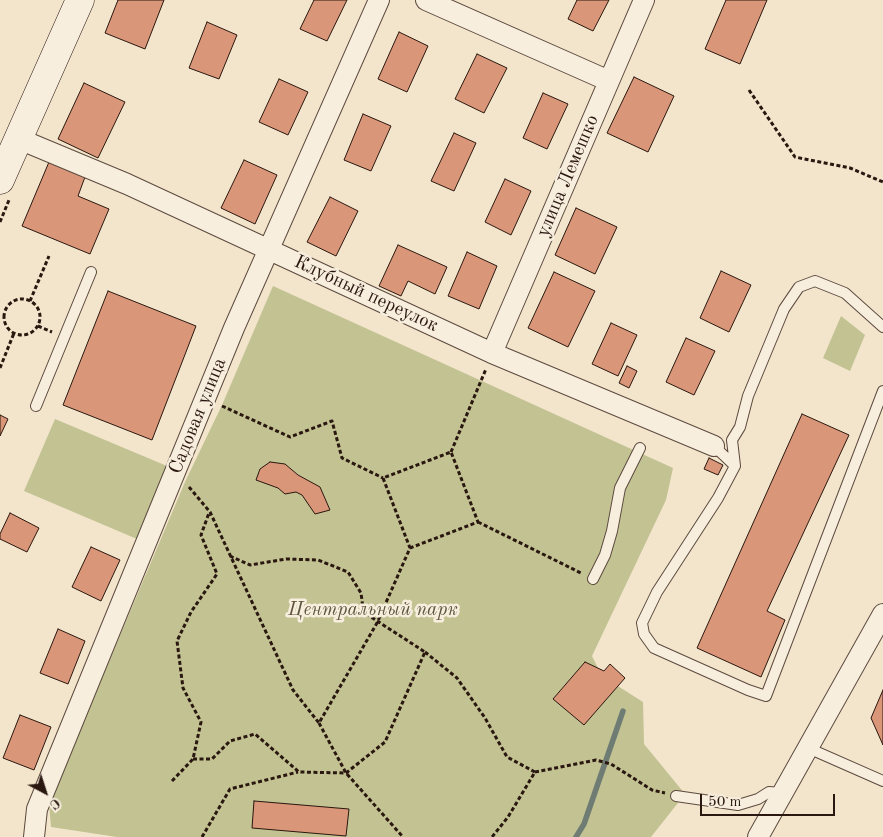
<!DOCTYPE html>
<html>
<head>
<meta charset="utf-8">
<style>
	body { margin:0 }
	#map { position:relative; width:883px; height:837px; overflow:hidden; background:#f3e5cc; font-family:"Old Standard TT",serif }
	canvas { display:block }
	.north { position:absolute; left:20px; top:767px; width:50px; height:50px; -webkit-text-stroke:4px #f7eede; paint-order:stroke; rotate:140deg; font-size:14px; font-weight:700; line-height:20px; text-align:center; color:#2a170f }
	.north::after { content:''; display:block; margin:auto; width:18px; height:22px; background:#2a170f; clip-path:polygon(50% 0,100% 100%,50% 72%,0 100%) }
	.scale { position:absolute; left:700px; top:794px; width:135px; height:22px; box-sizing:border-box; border:2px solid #2a170f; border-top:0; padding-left:6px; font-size:15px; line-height:18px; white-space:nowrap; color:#2a170f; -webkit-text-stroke:4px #f7eede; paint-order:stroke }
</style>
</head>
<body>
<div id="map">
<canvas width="883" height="837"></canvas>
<div class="north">С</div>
<div class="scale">50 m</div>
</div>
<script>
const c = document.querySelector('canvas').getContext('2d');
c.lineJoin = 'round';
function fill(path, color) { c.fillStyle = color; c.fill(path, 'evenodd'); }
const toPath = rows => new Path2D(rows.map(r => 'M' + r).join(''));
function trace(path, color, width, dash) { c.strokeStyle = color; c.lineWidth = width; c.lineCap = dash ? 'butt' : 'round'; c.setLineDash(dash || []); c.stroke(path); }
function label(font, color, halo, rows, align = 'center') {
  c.font = font + ' "Old Standard TT",serif'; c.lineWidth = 5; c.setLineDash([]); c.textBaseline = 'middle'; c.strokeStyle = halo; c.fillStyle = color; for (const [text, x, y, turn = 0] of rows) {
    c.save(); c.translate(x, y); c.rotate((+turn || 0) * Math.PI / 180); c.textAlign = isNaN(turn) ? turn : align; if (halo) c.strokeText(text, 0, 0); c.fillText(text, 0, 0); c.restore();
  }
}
const green = toPath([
	[273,286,673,468,666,500,592,656,602,676,643,702,644,744,685,794,651,837,117,837,51,827,49,803,185,482,222,405],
	[841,316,865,335,850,371,823,358],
	[55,419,167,466,137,539,24,491]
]);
const stream = toPath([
	[576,837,584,824,623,711]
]);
const building = toPath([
	[118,0,164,0,145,49,105,33,118,0],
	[314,0,347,0,327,41,300,29,314,0],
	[577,0,609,0,593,31,568,19,577,0],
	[726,0,767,0,740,64,705,49,726,0],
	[207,22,237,35,219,79,189,68,207,22],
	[399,32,428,46,407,92,378,79,399,32],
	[477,54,507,68,484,113,455,99,477,54],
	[634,77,674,96,648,152,607,133,634,77],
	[279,79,308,92,288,135,259,122,279,79],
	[84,83,125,102,98,158,58,139,84,83],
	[543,93,568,104,547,149,523,138,543,93],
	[363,114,391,126,371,171,344,160,363,114],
	[454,133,476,143,454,191,431,181,454,133],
	[244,160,277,175,255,224,221,208,244,160],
	[49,162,85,177,78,196,109,209,90,254,22,226,49,162],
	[505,179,531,191,511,235,485,222,505,179],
	[330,197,358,211,336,256,307,242,330,197],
	[576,208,617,227,595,274,555,255,576,208],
	[398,245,447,267,435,294,408,281,401,296,379,286,398,245],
	[467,252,497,266,479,309,448,296,467,252],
	[721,271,751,285,729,332,700,318,721,271],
	[554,272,595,291,568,347,528,328,554,272],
	[108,291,196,326,152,440,63,405,108,291],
	[611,323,637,335,618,376,592,364,611,323],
	[686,338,715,351,694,395,666,382,686,338],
	[627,366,637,371,629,388,619,383,627,366],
	[802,414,849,435,767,611,785,620,761,677,697,648,802,414],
	[0,415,8,419,0,436,0,415],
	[709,458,723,465,718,475,704,469,709,458],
	[270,462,285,464,298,475,320,487,330,510,315,514,302,495,296,492,285,494,278,488,256,480,260,469,270,462],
	[10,513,39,528,27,552,0,539,0,534,10,513],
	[91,547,120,560,101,601,72,587,91,547],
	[58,629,85,641,68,684,40,673,58,629],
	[585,662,604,671,610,664,625,678,584,725,553,699,585,662],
	[883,690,883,745,871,718,883,690],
	[20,715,51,727,34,770,3,758,20,715],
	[254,801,349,809,346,836,252,828,254,801]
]);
const path = toPath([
	[749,90,795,157,850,168,883,182],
	[0,222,9,200],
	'4 317a18 18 0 1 1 36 0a18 18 0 1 1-36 0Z',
	[30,301,49,256],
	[38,326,52,332],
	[0,368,14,333],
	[222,406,290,437,332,421,342,458,383,478],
	[451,452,486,369],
	[189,487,210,512,293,690,319,723,377,623,410,548,383,478,451,452,478,522,410,548],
	[478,522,581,573],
	[425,652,457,678,485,718,507,757,535,772,508,817,492,837],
	[319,723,346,773,403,837],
	[193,759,212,759,230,741,255,734,299,772,346,773,385,742,425,652,371,617,363,608,361,593,348,572,318,560,286,559,250,565,230,556],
	[535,772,596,760,611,764,652,790,665,793],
	[172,781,193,759,201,722,183,688,177,641,191,612,217,574,201,535,209,513],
	[202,837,230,789,298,772]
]);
const lane = toPath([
	[36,406,91,272],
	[714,446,735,466,732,440,740,427,748,396,784,309,799,287,815,281,845,293,883,327],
	[735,466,718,498,657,592,642,623,644,634,654,648,748,690,766,696,883,391],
	[593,579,605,555,612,531,620,488,640,448],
	[808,748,883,781],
	[676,796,738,805,758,799,769,792,782,793]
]);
const street = toPath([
	[426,0,609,81],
	[19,139,127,184,492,353,714,446],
	[492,353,644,0],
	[34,837,37,809,234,328,379,0],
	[758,837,883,614]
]);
const secondary = toPath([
	[0,180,80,0]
]);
const streetNames = [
	["улица Лемешко",568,176,-67],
	["Клубный переулок",366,294,25],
	["Садовая улица",198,416,-68]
];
const parkNames = [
	["Центральный парк",373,610]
];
fill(green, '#c2c293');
trace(stream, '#6e7c73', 5.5);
fill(building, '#d99679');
trace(building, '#2a170f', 1);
trace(lane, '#5c4a3e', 12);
trace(street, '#5c4a3e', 22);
trace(secondary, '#2a170f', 29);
trace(path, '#2a170f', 3, [4, 2.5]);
trace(lane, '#f7eede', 10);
trace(street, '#f7eede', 20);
trace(secondary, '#f7eede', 28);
label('19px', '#2a170f', '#f7eede', streetNames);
label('italic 19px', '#5f533d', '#f7eede', parkNames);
</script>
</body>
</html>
